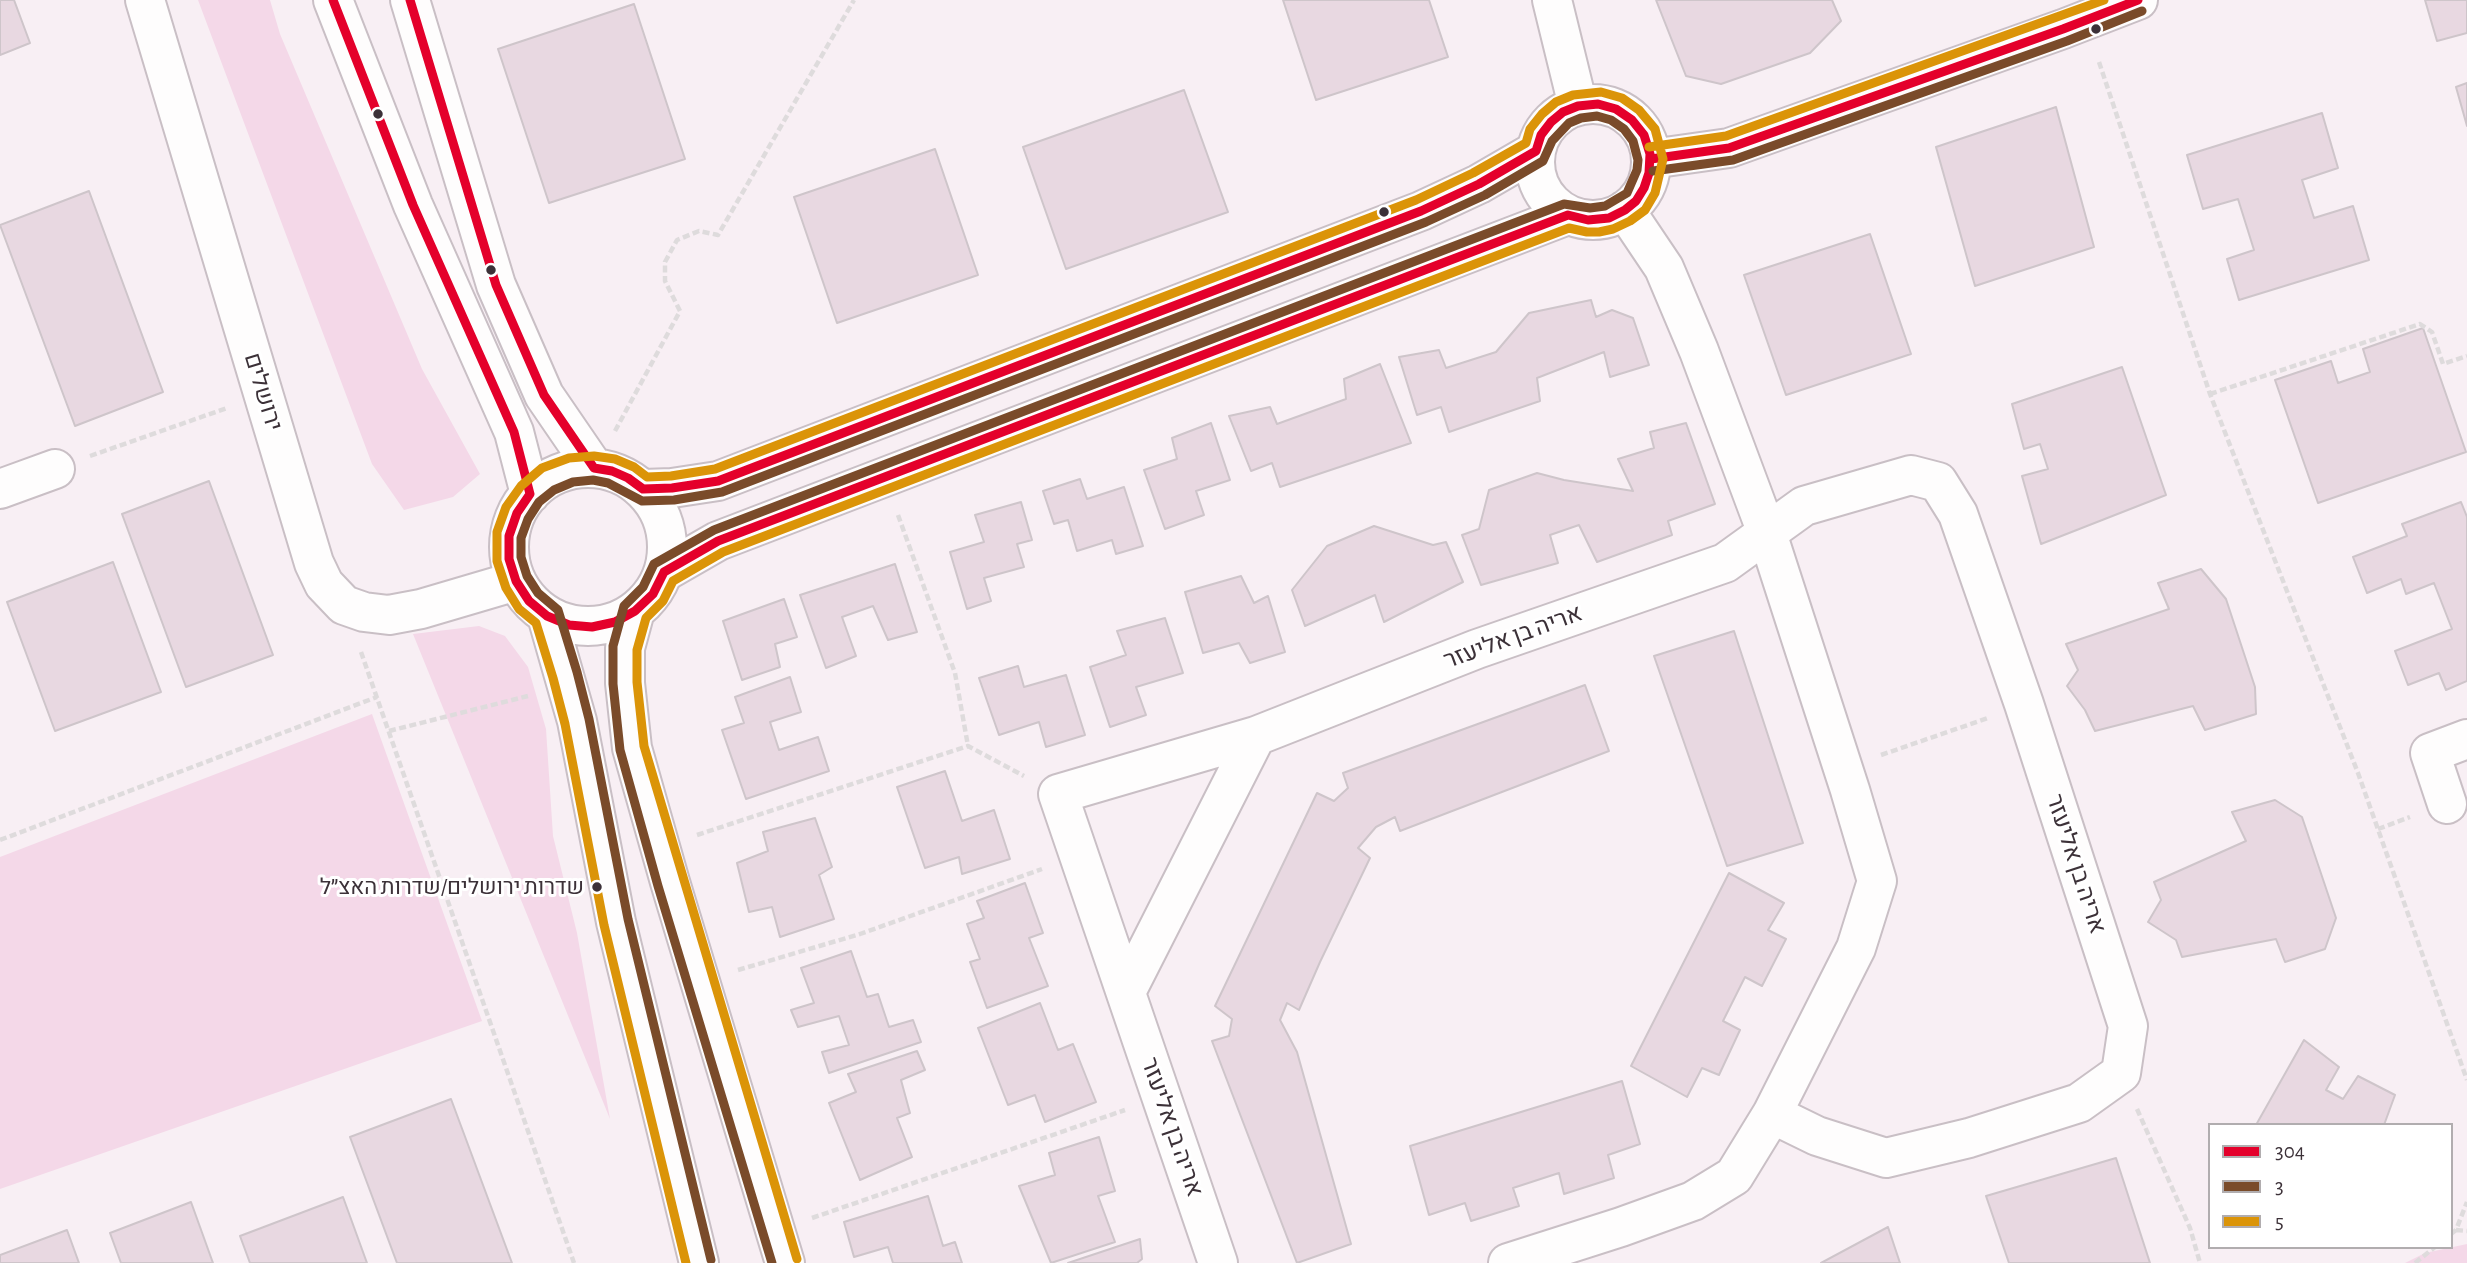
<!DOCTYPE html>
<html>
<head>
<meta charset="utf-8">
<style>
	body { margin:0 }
	#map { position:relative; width:2467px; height:1263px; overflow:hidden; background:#f8eff4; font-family:"Alegreya Sans",sans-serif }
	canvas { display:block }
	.legend { position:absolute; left:2208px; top:1123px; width:245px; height:126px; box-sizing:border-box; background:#fff; border:2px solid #b1adaf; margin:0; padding:9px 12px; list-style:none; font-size:21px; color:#3c3138 }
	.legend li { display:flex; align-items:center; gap:14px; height:35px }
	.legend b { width:35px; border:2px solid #b1adaf }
</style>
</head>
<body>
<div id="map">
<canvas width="2467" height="1263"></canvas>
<ul class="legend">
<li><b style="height:9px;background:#e4002b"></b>304</li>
<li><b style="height:9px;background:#7a4b2a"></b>3</li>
<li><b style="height:9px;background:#db9408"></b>5</li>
</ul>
</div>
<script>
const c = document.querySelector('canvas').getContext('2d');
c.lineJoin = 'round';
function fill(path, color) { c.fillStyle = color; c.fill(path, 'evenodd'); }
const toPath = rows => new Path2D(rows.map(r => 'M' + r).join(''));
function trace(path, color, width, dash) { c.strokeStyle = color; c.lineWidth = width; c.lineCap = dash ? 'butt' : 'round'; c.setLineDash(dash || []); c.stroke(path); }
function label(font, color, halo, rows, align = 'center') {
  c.font = font + ' "Alegreya Sans",Heebo,sans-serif'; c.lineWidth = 6; c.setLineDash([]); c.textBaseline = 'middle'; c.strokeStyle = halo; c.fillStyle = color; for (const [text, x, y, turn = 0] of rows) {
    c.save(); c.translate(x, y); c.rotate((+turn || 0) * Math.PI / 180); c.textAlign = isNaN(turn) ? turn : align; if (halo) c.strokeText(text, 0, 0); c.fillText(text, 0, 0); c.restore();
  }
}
const green = toPath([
	[198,0,270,0,280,34,422,369,480,474,453,497,404,510,372,464],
	[479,626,505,636,528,667,546,729,553,836,577,933,610,1119,413,634],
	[372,714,482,1021,0,1189,0,857],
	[2467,1244,2467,1263,2405,1263,2425,1253]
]);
const building = toPath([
	[0,0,14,0,30,43,0,55,0,0],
	[1283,0,1429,0,1448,57,1316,100,1283,0],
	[1656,0,1832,0,1841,21,1810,53,1721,84,1686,76,1656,0],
	[2425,0,2467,0,2467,33,2437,41,2425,0],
	[634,4,685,159,549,203,498,49,634,4],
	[2467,83,2467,126,2456,87,2467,83],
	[1184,90,1228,212,1066,269,1023,147,1184,90],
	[2056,107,2094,247,1975,286,1936,147,2056,107],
	[2322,113,2338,168,2302,180,2314,218,2353,206,2369,260,2239,300,2227,259,2254,250,2238,199,2203,209,2187,155,2322,113],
	[935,149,978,275,837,323,794,197,935,149],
	[89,191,163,392,75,426,0,225,89,191],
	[1870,234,1911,354,1786,395,1744,275,1870,234],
	[1591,300,1596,317,1612,310,1633,318,1649,365,1610,377,1604,352,1537,378,1540,401,1449,432,1441,407,1417,415,1399,357,1439,350,1446,368,1496,352,1529,313,1591,300],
	[2423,328,2466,452,2318,503,2275,380,2331,361,2338,383,2370,372,2363,349,2423,328],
	[1380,364,1411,443,1280,487,1272,463,1251,471,1229,416,1270,407,1277,424,1346,399,1344,379,1380,364],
	[2122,367,2166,495,2041,544,2022,476,2048,469,2040,444,2024,449,2012,404,2122,367],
	[1211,423,1230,480,1196,491,1204,515,1165,529,1144,470,1177,459,1172,438,1211,423],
	[1686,423,1715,504,1668,521,1672,535,1597,562,1579,525,1550,535,1558,563,1481,585,1462,535,1479,529,1489,490,1537,473,1564,480,1633,491,1618,459,1654,448,1650,432,1686,423],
	[1080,479,1087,499,1124,487,1143,546,1116,554,1112,540,1077,551,1068,520,1054,524,1043,491,1080,479],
	[209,481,273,655,186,687,122,514,209,481],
	[1021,502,1032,540,1017,544,1024,567,984,578,991,601,967,609,950,552,984,542,975,515,1021,502],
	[2461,502,2467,517,2467,681,2446,690,2439,673,2408,685,2395,651,2452,629,2434,583,2406,594,2401,579,2367,593,2353,557,2407,536,2402,524,2461,502],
	[1374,526,1433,545,1446,542,1463,582,1384,622,1375,595,1305,626,1292,590,1327,546,1374,526],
	[113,562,161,692,55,731,7,602,113,562],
	[895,564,917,632,888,640,873,606,842,617,856,656,826,668,800,595,895,564],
	[2201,569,2226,599,2255,687,2256,714,2205,730,2193,706,2095,731,2085,710,2067,686,2078,670,2066,644,2169,609,2158,583,2201,569],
	[1241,576,1254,603,1268,596,1285,652,1250,663,1239,643,1203,653,1185,592,1241,576],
	[784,599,797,637,775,644,780,667,742,680,723,621,784,599],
	[1165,618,1183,673,1136,687,1146,715,1110,727,1090,667,1126,655,1117,631,1165,618],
	[1734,631,1803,843,1727,866,1654,656,1734,631],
	[1018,666,1024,687,1066,675,1085,735,1046,747,1039,722,999,735,979,678,1018,666],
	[790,677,801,712,770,722,779,750,818,737,829,771,746,799,722,730,744,723,735,697,790,677],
	[1585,685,1609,751,1400,831,1395,817,1376,827,1358,848,1370,858,1320,962,1299,1010,1287,1003,1280,1020,1297,1052,1351,1244,1297,1263,1212,1041,1229,1036,1232,1019,1215,1006,1317,793,1334,801,1348,788,1343,773,1585,685],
	[945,771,962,821,994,810,1010,859,962,874,959,857,925,868,897,787,945,771],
	[2275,800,2302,817,2336,918,2325,949,2285,962,2276,939,2182,957,2176,940,2148,922,2161,900,2154,882,2246,841,2232,812,2275,800],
	[815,818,832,867,819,875,834,919,780,937,772,907,749,912,737,863,768,851,763,832,815,818],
	[1729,873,1784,903,1768,930,1786,939,1762,986,1745,977,1723,1021,1740,1030,1719,1075,1702,1068,1687,1097,1631,1066,1729,873],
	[1025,883,1043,933,1029,938,1048,986,987,1008,970,962,980,959,967,924,984,918,977,901,1025,883],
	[851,951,867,997,878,994,889,1027,913,1020,921,1042,829,1073,822,1052,849,1045,839,1016,798,1027,791,1010,814,1003,801,968,851,951],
	[1040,1003,1058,1050,1073,1044,1096,1102,1045,1122,1035,1095,1008,1105,978,1028,1040,1003],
	[2304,1040,2339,1067,2326,1090,2343,1099,2358,1076,2395,1095,2384,1125,2256,1125,2304,1040],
	[917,1051,925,1070,901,1080,910,1113,897,1118,912,1157,860,1180,829,1103,856,1092,848,1074,917,1051],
	[1622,1081,1640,1144,1608,1155,1614,1178,1564,1194,1559,1173,1513,1188,1519,1206,1471,1221,1465,1203,1429,1215,1410,1146,1622,1081],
	[451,1099,512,1263,397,1263,350,1137,451,1099],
	[1099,1137,1115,1191,1098,1196,1115,1242,1051,1263,1019,1186,1055,1175,1049,1153,1099,1137],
	[2116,1158,2150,1263,2009,1263,1986,1196,2116,1158],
	[928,1196,943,1246,955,1242,962,1263,893,1263,888,1247,854,1257,844,1222,928,1196],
	[343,1197,367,1263,250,1263,240,1236,343,1197],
	[191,1202,213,1263,121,1263,110,1233,191,1202],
	[1888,1227,1900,1263,1821,1263,1888,1227],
	[67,1230,79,1263,0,1263,0,1255,67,1230],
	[1140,1239,1142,1259,1137,1263,1068,1263,1140,1239]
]);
const path = toPath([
	[2099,62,2210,394,2358,773,2467,1080],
	[2210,394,2420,324,2432,332,2443,364,2467,356],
	[615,431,680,311,665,281,665,262,677,240,699,231,718,235,854,0],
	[90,456,227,408],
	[898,515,955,673,968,746],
	[361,652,574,1263],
	[389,731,528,696],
	[1881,755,1988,718],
	[2378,829,2410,817],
	[697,835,968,746,1024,776],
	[0,840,377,697],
	[738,970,860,934,1042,869],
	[2137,1109,2190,1228,2200,1263],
	[812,1218,1125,1110],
	[2456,1230,2467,1231],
	[2451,1234,2456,1230,2467,1202],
	[2415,1263,2435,1247]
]);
const minor = toPath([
	[145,0,314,563,324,584,344,605,364,612,389,615,421,609,516,581],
	[1552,0,1578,106],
	'1535 162a58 58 0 1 1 116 0a58 58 0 1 1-116 0Z',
	[1651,159,1729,148,2063,29,2138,0],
	[0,489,55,469],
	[643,489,672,488,718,481,1421,211,1479,184,1536,151],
	[664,572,718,541,1568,215],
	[1256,736,1477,649,1725,563,1804,506,1911,475,1938,482,1958,514,2024,704,2128,1026,2121,1073,2079,1103,1969,1138,1886,1158,1817,1136,1772,1114],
	[2447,804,2430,753,2467,739],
	[1126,992,1256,736,1058,794,1218,1263],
	[1508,1263,1621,1227,1693,1201,1734,1176,1772,1114,1856,948,1877,881,1850,790,1767,533,1699,351,1664,268,1625,210]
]);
const major = toPath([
	[333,0,413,205,514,432,530,494],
	[410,0,496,285,544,395,594,468],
	'509 547a79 79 0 1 1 158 0a79 79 0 1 1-158 0Z',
	[635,611,625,648,625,683,632,748,670,882,785,1263],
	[547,616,577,721,616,922,699,1263]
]);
const bus1 = toPath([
	[333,0,413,205,514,432,530,494,517,513,509,536,509,559,516,581,529,601,547,616,569,625,592,627,615,622,635,611,653,594,664,572,718,541,1568,215,1588,220,1609,218,1625,210,1636,201,1644,188,1649,173,1650,154,1644,135,1632,120,1616,109,1598,104,1578,106,1563,112,1551,122,1541,135,1536,151,1479,184,1421,211,718,481,672,488,643,489,628,478,612,471,594,468,544,395,496,285,410,0],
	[1651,159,1729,148,2063,29,2138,0]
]);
const bus2 = toPath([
	[1653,171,1733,160,2067,41,2142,11],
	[711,1260,628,919,589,719,577,672,558,610,538,593,527,576,521,557,521,538,528,519,539,502,554,490,573,482,593,480,608,483,642,501,674,500,722,492,1426,222,1485,195,1543,161,1552,141,1569,123,1581,118,1597,116,1611,120,1624,129,1633,141,1638,160,1637,170,1627,193,1605,206,1590,208,1564,204,714,530,654,564,643,587,624,606,613,646,613,684,620,750,658,886,772,1263]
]);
const bus3 = toPath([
	[1649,147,1726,136,2104,0],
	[686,1263,604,925,565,724,553,678,536,623,519,609,506,588,497,561,497,532,506,507,521,486,542,468,569,458,594,456,615,459,634,467,647,477,671,476,715,469,1416,200,1473,173,1526,143,1530,129,1542,114,1556,102,1573,95,1601,92,1622,98,1639,110,1655,129,1663,159,1655,193,1645,210,1630,221,1613,229,1599,232,1587,232,1569,228,723,552,673,581,663,601,646,618,637,650,637,682,644,746,797,1259]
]);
const markers = [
	[2096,29,6,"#3c3138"],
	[378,114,6,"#3c3138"],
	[1384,212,6,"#3c3138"],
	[491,270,6,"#3c3138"],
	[597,887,6,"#3c3138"]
];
const busNames = [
	["שדרות ירושלים/שדרות האצ״ל",584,887]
];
const streetNames = [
	["ירושלים",263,392,73],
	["אריה בן אליעזר",1513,637,-20],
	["אריה בן אליעזר",2076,864,72],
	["אריה בן אליעזר",1172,1127,71]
];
fill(green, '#f4d8e8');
fill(building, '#e8d8e1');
trace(building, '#cec5ca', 2);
trace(minor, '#c9bfc5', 42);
trace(major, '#c9bfc5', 42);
trace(path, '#dedbdc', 4.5, [7, 3.5]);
trace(minor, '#fefdfd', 38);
trace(major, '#fefdfd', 38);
trace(bus1, '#e4002b', 9);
trace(bus2, '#7a4b2a', 9);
trace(bus3, '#db9408', 9);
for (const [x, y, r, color] of markers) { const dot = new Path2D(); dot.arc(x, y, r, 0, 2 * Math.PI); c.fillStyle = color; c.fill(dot); trace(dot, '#fff', 2.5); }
label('22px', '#3c3138', '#fff', busNames, 'right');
label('24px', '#3c3138', '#fff', streetNames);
</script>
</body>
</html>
